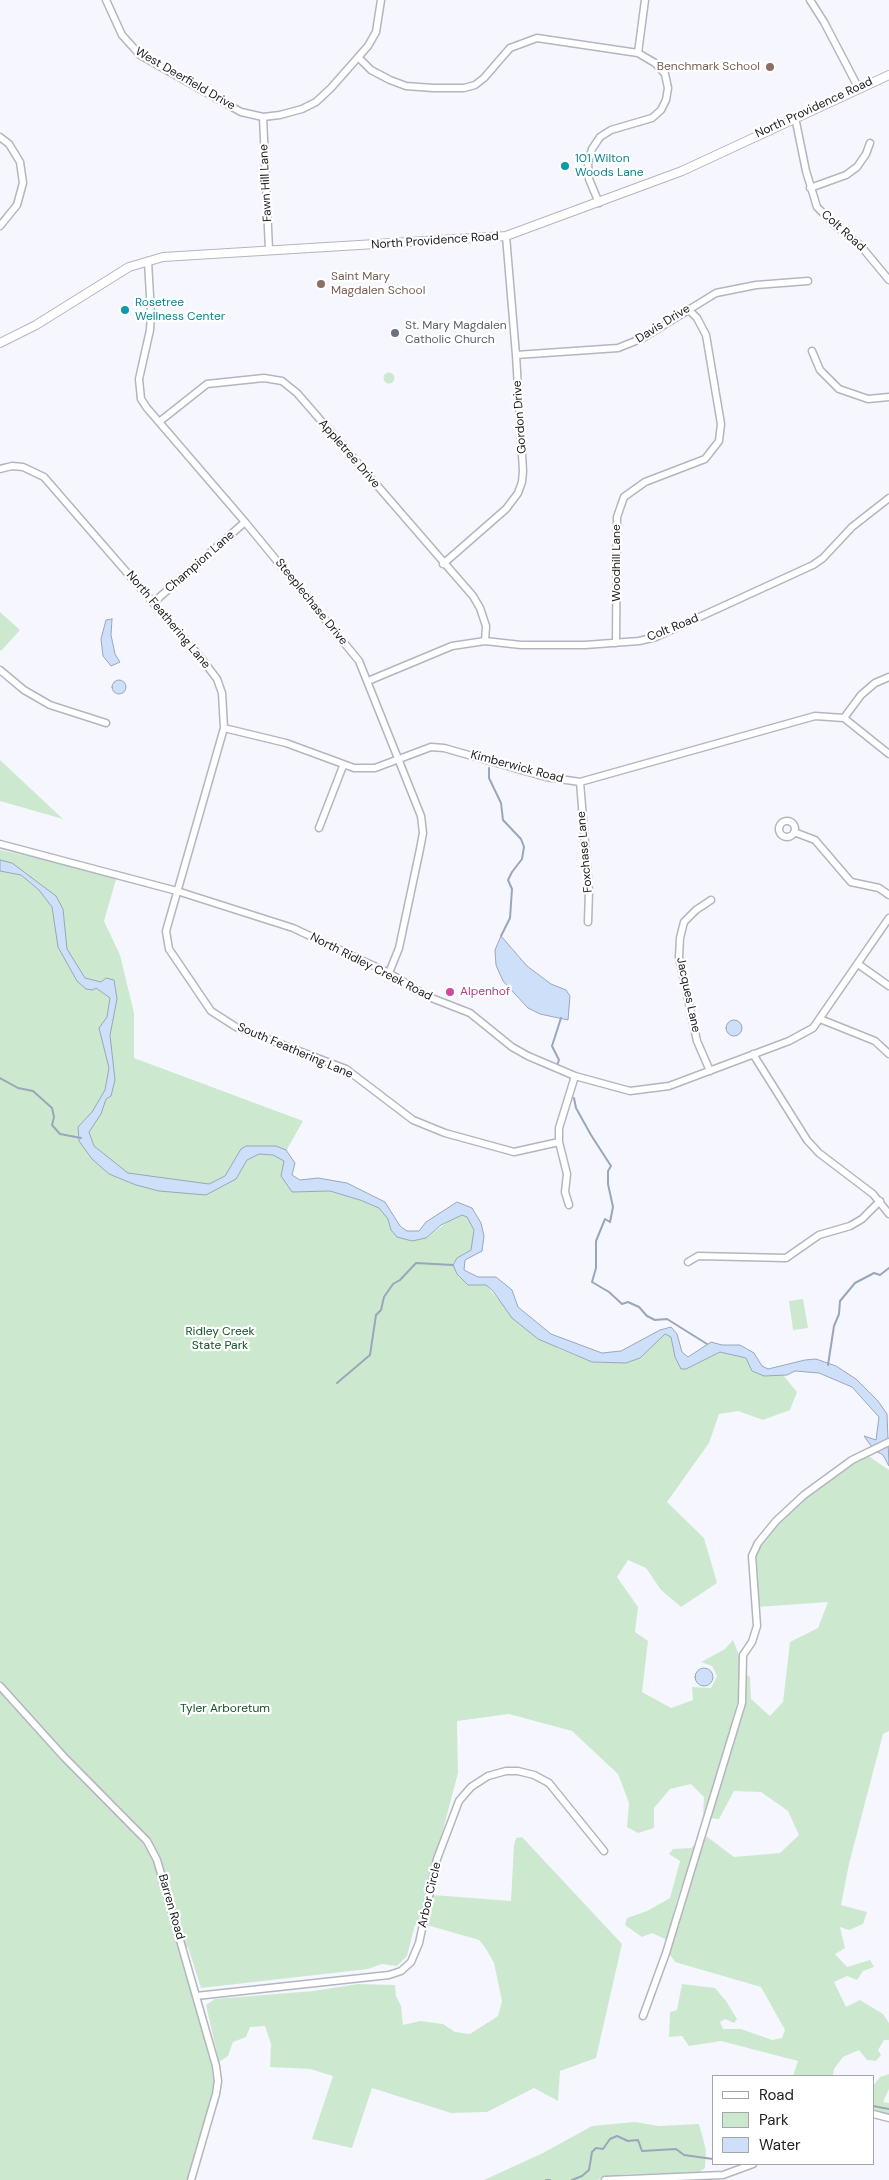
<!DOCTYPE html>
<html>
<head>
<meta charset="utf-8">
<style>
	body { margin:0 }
	#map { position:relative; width:889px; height:2180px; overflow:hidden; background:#f6f7fe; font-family:"DM Sans",sans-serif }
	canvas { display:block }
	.legend { position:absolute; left:712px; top:2075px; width:162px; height:90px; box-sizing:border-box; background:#fff; border:1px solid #a6a6a8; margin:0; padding:6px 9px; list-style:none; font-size:15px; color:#212125 }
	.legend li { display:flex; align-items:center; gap:10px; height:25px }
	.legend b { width:25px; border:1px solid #a6a6a8 }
</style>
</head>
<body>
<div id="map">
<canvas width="889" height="2180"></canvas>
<ul class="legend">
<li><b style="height:6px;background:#fff"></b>Road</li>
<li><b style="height:14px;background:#cce9d0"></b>Park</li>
<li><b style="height:14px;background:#cedff9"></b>Water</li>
</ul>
</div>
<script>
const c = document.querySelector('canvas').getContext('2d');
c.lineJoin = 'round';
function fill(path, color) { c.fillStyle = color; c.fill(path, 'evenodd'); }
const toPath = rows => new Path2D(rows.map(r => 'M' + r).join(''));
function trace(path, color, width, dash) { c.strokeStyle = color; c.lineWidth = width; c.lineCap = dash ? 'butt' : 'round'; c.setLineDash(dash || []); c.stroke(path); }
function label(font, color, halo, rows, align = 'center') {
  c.font = font + ' "DM Sans",sans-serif'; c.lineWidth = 4.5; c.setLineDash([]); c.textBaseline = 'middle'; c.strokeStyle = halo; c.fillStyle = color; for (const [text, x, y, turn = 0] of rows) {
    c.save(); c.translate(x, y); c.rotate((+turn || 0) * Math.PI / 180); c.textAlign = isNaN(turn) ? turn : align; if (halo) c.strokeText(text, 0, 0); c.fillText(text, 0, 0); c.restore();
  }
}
const green = toPath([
	'383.5 378a5.5 5.5 0 1 1 11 0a5.5 5.5 0 1 1-11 0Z',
	[0,612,20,630,1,651,0,650],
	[0,760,63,819,0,801],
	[0,850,117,876,104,921,120,955,134,1013,134,1058,303,1121,286,1151,259,1153,273,1155,284,1161,292,1192,330,1191,343,1193,379,1208,388,1219,391,1230,426,1238,453,1218,462,1215,467,1217,474,1230,473,1244,471,1250,457,1258,453,1265,459,1277,479,1285,486,1285,497,1298,559,1349,592,1362,609,1363,664,1334,671,1336,675,1357,686,1368,720,1352,746,1358,764,1376,783,1375,797,1392,790,1410,763,1420,738,1411,719,1414,709,1443,667,1502,704,1538,717,1583,681,1607,661,1590,646,1568,628,1560,617,1577,638,1607,635,1632,648,1641,642,1692,671,1708,693,1700,692,1687,711,1688,717,1676,712,1666,701,1662,725,1649,733,1640,739,1655,741,1689,715,1782,703,1815,704,1797,691,1784,670,1789,654,1808,654,1828,638,1833,627,1827,629,1803,618,1774,572,1731,509,1714,457,1721,458,1773,418,1925,415,1925,407,1956,397,1966,382,1964,368,1969,201,1988,188,1947,183,1948,218,2081,191,2180,0,2180],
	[803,1299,808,1328,793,1330,789,1301],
	[867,1455,889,1470,889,1731,883,1734,849,1864,841,1905,867,1912,863,1924,849,1930,840,1927,845,1948,835,1954,847,1967,870,1960,874,1967,863,1971,857,1980,847,1976,834,1982,846,2007,860,2000,883,2014,889,2023,889,2040,884,2040,878,2050,881,2055,876,2061,867,2060,859,2050,843,2057,834,2069,833,2076,793,2076,798,2061,721,2041,689,2046,682,2036,669,2037,670,2012,677,2010,682,1984,715,1988,726,2001,737,2019,734,2023,725,2019,720,2022,723,2029,741,2029,772,2040,782,2038,785,2030,761,1987,675,1962,669,1953,706,1836,734,1857,780,1853,799,1835,788,1811,761,1792,734,1791,719,1819,709,1818,745,1706,746,1674,750,1677,751,1699,770,1716,783,1702,790,1642,818,1628,828,1602,757,1607,754,1563,762,1541,776,1523,828,1478],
	[522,1837,622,1944,596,2058,560,2071,558,2101,534,2088,487,2112,451,2113,372,2088,352,2148,312,2139,333,2076,310,2069,270,2067,271,2044,265,2026,250,2027,246,2037,233,2042,228,2056,219,2062,206,2005,215,1999,313,1991,358,1984,395,1985,396,1996,401,2006,403,2025,420,2021,443,2024,455,2032,470,2034,498,2016,502,2001,494,1963,486,1949,479,1940,427,1925,433,1895,511,1901,514,1845,516,1838],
	[697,1843,676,1903,667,1940,652,1933,642,1937,625,1925,627,1918,647,1911,670,1898,680,1861,669,1854,673,1849,691,1848],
	[889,2074,889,2089,883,2102,889,2103,889,2114,873,2110,873,2086,880,2077],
	[635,2122,659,2126,699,2124,706,2150,705,2168,698,2173,626,2174,597,2180,484,2180,543,2153,592,2126]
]);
const water = toPath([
	[112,619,111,635,115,654,120,662,111,666,103,656,101,639,106,620,112,619],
	'112 687a7 7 0 1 1 14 0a7 7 0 1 1-14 0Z',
	[0,860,12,863,56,896,63,909,67,949,85,978,101,982,106,978,114,980,117,999,110,1035,115,1080,111,1096,106,1099,101,1114,89,1132,94,1146,128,1173,209,1184,225,1176,241,1149,246,1146,276,1146,286,1150,295,1163,292,1175,300,1180,318,1178,347,1183,385,1202,400,1226,407,1231,419,1231,426,1222,457,1202,472,1208,481,1223,484,1236,482,1251,465,1260,464,1270,478,1277,496,1277,512,1290,518,1307,551,1334,602,1353,621,1351,660,1330,671,1327,677,1334,682,1352,688,1357,711,1342,722,1345,740,1345,754,1353,762,1366,768,1369,805,1360,816,1359,836,1366,856,1379,878,1401,887,1414,889,1466,883,1455,874,1450,864,1436,876,1440,879,1417,852,1387,819,1373,795,1371,787,1375,764,1376,752,1371,746,1358,720,1352,686,1369,681,1369,675,1357,671,1337,665,1334,640,1358,626,1363,592,1362,538,1339,512,1318,493,1291,486,1285,468,1285,457,1274,453,1265,457,1258,471,1250,474,1230,467,1217,462,1215,441,1225,426,1238,412,1241,397,1237,391,1230,388,1219,379,1208,360,1200,330,1191,292,1192,281,1176,284,1161,273,1155,259,1154,247,1160,236,1179,206,1195,159,1191,136,1185,109,1174,92,1159,79,1141,78,1127,92,1112,105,1090,109,1068,99,1028,107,1017,110,998,96,988,93,990,86,989,77,981,58,947,52,907,39,890,21,875,0,871,0,860],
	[501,936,527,966,551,984,566,990,570,996,568,1020,540,1014,528,1008,503,981,496,965,495,950,501,936],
	'726 1028a8 8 0 1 1 16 0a8 8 0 1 1-16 0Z',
	'695 1677a9 9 0 1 1 18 0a9 9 0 1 1-18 0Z'
]);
const stream = toPath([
	[489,768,489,778,501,803,503,820,521,839,524,847,522,859,512,872,508,880,512,889,510,918,501,936],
	[557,1065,559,1060,552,1046,561,1018],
	[0,1078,18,1088,33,1091,52,1108,54,1117,52,1125,60,1134,81,1138],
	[574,1098,576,1108,591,1135,611,1166,608,1171,608,1184,613,1207,610,1222,605,1219,596,1241,596,1268,592,1282,609,1292,622,1304,628,1302,639,1307,647,1316,655,1320,667,1319,707,1344],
	[828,1365,834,1326,839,1314,840,1301,855,1283,874,1273,880,1275,889,1268],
	[337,1383,370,1355,376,1315,381,1310,384,1297,393,1284,400,1280,416,1263,453,1265],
	[873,2106,889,2109],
	[546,2180,550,2180],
	[572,2180,582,2176,589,2170,592,2152,596,2148,603,2149,610,2139,617,2136,628,2141,638,2140,642,2151,676,2149,684,2155,713,2159]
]);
const minor = toPath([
	[106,0,122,35,140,55,241,112,263,117,280,115,302,109,316,102,331,88,368,46,376,32,381,0],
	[810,0,824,22,858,87],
	[638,53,645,0],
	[359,58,371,70,390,80,406,86,433,88,464,88,475,85,484,78,510,48,537,38,638,53,655,63,665,74,668,88,666,100,661,110,652,118,611,130,600,137,592,149,588,163,589,179,599,203],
	[263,117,269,250],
	[795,117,806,171,817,207,837,227,860,245,889,280],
	[0,137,9,144,20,162,23,183,17,205,0,226],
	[810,188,846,175,857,167,866,154,870,143],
	[148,261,151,314,150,330,139,379,141,399,147,408,245,522,359,661,421,816,423,833,420,849,399,948,389,973],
	[812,351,820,370,839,389,868,399,889,397],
	[516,355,618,348,643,338,716,293,756,285,808,281],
	[159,422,207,384,264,378,282,381,297,393,473,596,480,608,486,626,485,641],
	[0,469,12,466,23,467,44,477,201,658,217,679,222,693,224,728,166,931,169,949,211,1011,236,1027,346,1069,413,1120,445,1133,514,1152,559,1142],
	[443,564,506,509,518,493,522,482,523,471,516,355,506,236],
	[154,602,245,522],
	[616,643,617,517,624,497,645,482,705,459,719,441,721,424,706,335,697,318,688,309],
	[0,670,24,690,50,705,106,723],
	[368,681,452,646,485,641,521,645,585,645,639,641,656,637,813,565,823,558,852,527,889,498],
	[844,718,861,695,875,683,889,677],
	[224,728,286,743,354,768,375,768,431,747,444,748,546,777,580,782,815,716,844,718,889,754],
	[580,782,589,891,588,922],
	'779 829a8 8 0 1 1 16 0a8 8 0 1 1-16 0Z',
	[319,828,343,766],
	[794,832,815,840,851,882,879,888,889,895],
	[0,844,177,891,293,928,389,973,429,997,470,1013,512,1047,528,1056,575,1076,630,1091,669,1086,789,1041,813,1028,889,918],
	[858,964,889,986],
	[820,1019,875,1041,889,1054],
	[753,1054,807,1140,819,1153,873,1194,889,1214],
	[710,1071,697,1041,679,957,680,938,684,922,696,910,711,900],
	[569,1205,565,1192,567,1174,559,1142,559,1128,575,1076],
	[688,1262,698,1256,786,1258,819,1235,850,1226,862,1219,880,1201],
	[0,1686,64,1757,147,1841,157,1860,216,2066,218,2081,216,2094,191,2180],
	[196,1996,389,1975,401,1971,411,1962,419,1943,437,1859,459,1801,471,1787,488,1776,506,1771,518,1771,534,1775,549,1783,604,1851],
	[643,2016,666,1953,742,1703,743,1655,752,1642,757,1626,752,1556,758,1543,776,1521,804,1495,852,1460,889,1442],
	[873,2114,889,2118],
	[605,2180,723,2175,753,2164]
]);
const major = toPath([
	[0,343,36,325,129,267,163,257,506,236,682,171,889,75]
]);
const markers = [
	[770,67,5,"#8d6e63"],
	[565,166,5,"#0f9aa8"],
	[321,284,5,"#8d6e63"],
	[125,310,5,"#0f9aa8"],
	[395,333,5,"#6b7280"],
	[450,992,5,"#d1479c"]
];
const educationNames = [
	["Benchmark School",760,67],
	["Saint Mary",331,277,"left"],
	["Magdalen School",331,291,"left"]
];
const streetNames = [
	["West Deerfield Drive",185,79,30],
	["North Providence Road",814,108,-25],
	["Fawn Hill Lane",266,183,-93],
	["Colt Road",843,231,42],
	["North Providence Road",435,241,-4],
	["Davis Drive",663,324,-32],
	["Gordon Drive",520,417,-94],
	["Appletree Drive",349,454,49],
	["Champion Lane",200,562,-41],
	["Woodhill Lane",617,563,-90],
	["Steeplechase Drive",311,602,51],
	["North Feathering Lane",168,620,50],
	["Colt Road",673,628,-22],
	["Kimberwick Road",517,767,15],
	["Foxchase Lane",585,852,-95],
	["North Ridley Creek Road",371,967,27],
	["Jacques Lane",688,995,78],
	["South Feathering Lane",295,1051,23],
	["Arbor Circle",430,1895,-77],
	["Barren Road",171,1907,74]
];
const cultureNames = [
	["101 Wilton",575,159],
	["Woods Lane",575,173],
	["Rosetree",135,303],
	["Wellness Center",135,317]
];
const worshipNames = [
	["St. Mary Magdalen",405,326],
	["Catholic Church",405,340]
];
const hotelNames = [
	["Alpenhof",460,992]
];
const parkNames = [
	["Ridley Creek",220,1332],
	["State Park",220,1346],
	["Tyler Arboretum",225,1709]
];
fill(green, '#cce9d0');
fill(water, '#cedff9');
trace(water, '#9aa6b9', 1);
trace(stream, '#9aa6b9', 2);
trace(minor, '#b3b5c0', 9);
trace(major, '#b3b5c0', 10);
trace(minor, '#fff', 6);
trace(major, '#fff', 8);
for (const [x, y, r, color] of markers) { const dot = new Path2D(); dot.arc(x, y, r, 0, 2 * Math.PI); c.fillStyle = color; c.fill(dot); trace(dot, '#fff', 2); }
label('12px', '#785e54', '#fff', educationNames, 'right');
label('12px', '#212125', '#fff', streetNames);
label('12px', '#0d838f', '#fff', cultureNames, 'left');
label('12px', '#5b616d', '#fff', worshipNames, 'left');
label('12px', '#b23c85', '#fff', hotelNames, 'left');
label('12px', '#105124', '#fff', parkNames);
</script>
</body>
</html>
